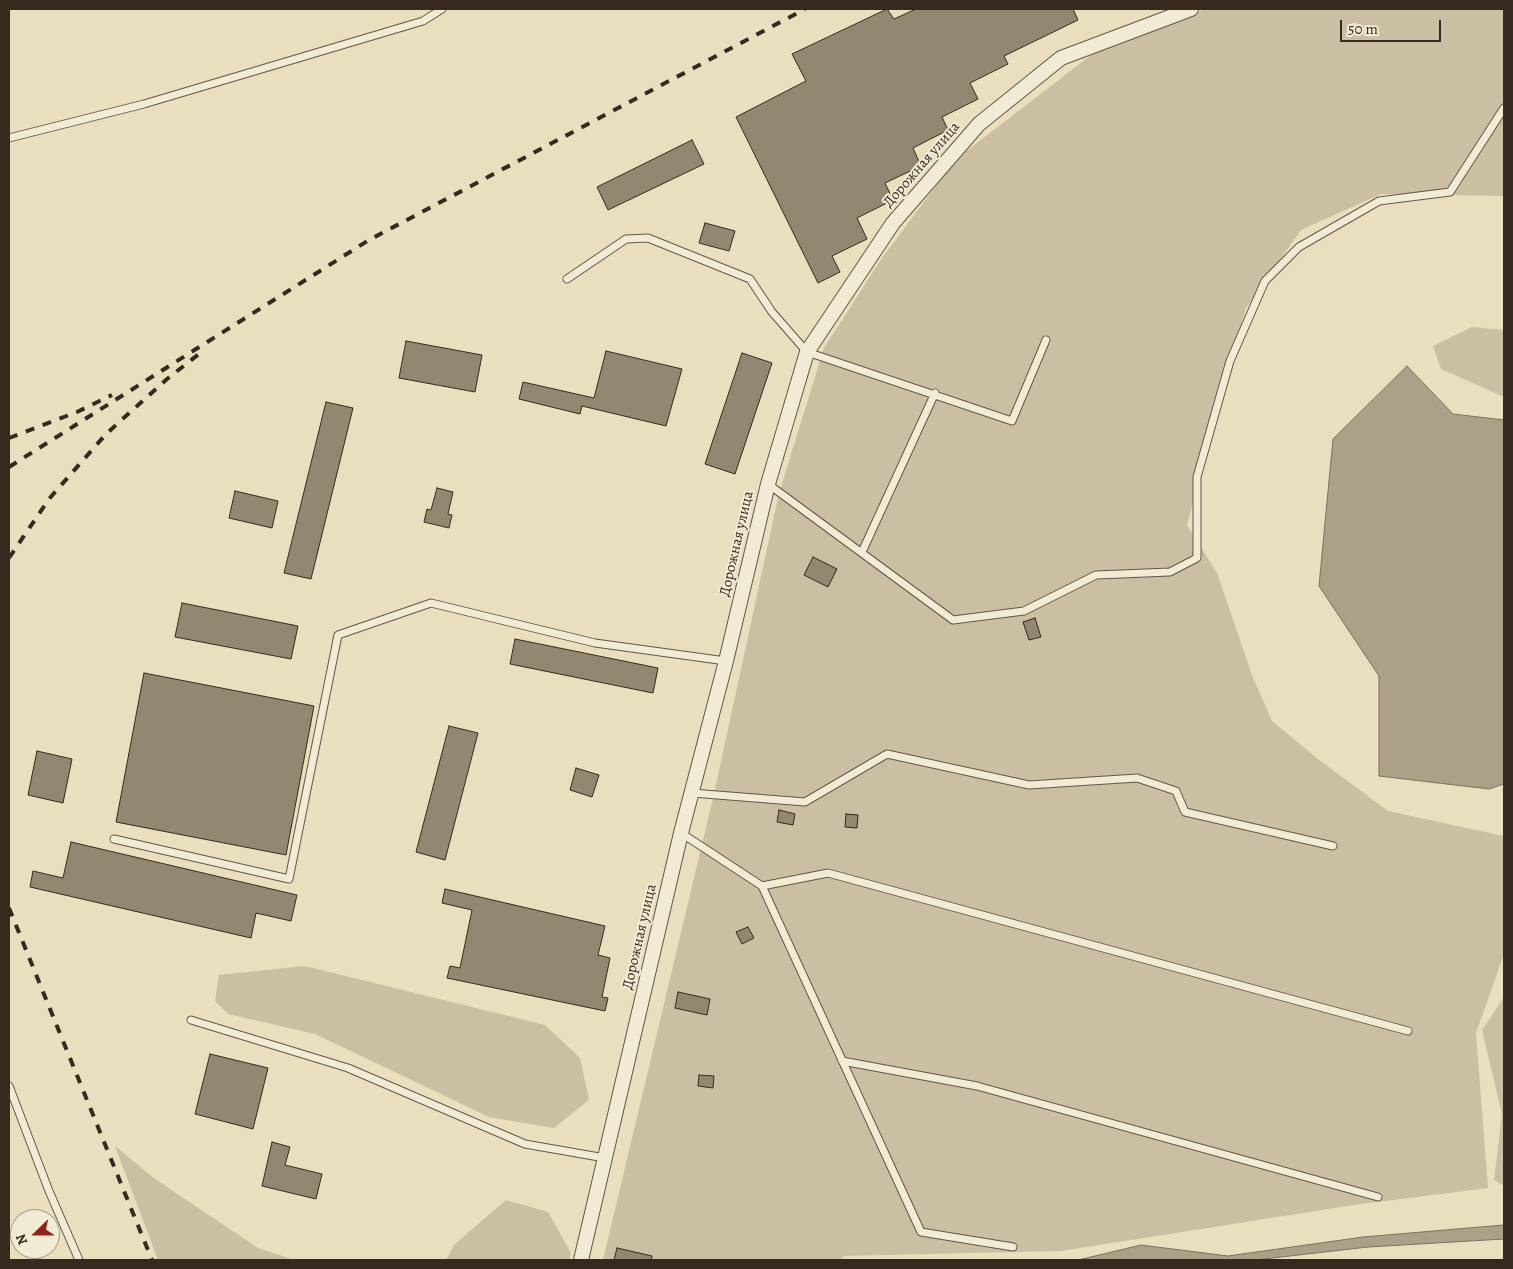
<!DOCTYPE html>
<html>
<head>
<meta charset="utf-8">
<style>
	body { margin:0 }
	#map { position:relative; width:1513px; height:1269px; overflow:hidden; background:#e9debe; font-family:Alegreya,serif }
	canvas { display:block }
	.frame { position:absolute; inset:0; border:10px solid #38291e; pointer-events:none }
	.north { position:absolute; left:10px; top:1209px; width:50px; height:50px; box-sizing:border-box; background:#f1ead5; border:1px solid #a79d8c; border-radius:50%; rotate:248deg; font-size:14px; font-weight:700; line-height:20px; text-align:center; color:#38291e }
	.north::after { content:''; display:block; margin:auto; width:18px; height:22px; background:#8f2418; clip-path:polygon(50% 0,100% 100%,50% 72%,0 100%) }
	.scale { position:absolute; left:1340px; top:20px; width:101px; height:22px; box-sizing:border-box; border:2px solid #38291e; border-top:0; padding-left:6px; font-size:15px; line-height:18px; white-space:nowrap; color:#38291e; -webkit-text-stroke:4px #f1ead5; paint-order:stroke }
</style>
</head>
<body>
<div id="map">
<canvas width="1513" height="1269"></canvas>
<div class="frame"></div>
<div class="north">N</div>
<div class="scale">50 m</div>
</div>
<script>
const c = document.querySelector('canvas').getContext('2d');
c.lineJoin = 'round';
function fill(path, color) { c.fillStyle = color; c.fill(path, 'evenodd'); }
const toPath = rows => new Path2D(rows.map(r => 'M' + r).join(''));
function trace(path, color, width, dash) { c.strokeStyle = color; c.lineWidth = width; c.lineCap = dash ? 'butt' : 'round'; c.setLineDash(dash || []); c.stroke(path); }
function label(font, color, halo, rows, align = 'center') {
  c.font = font + ' Alegreya,serif'; c.lineWidth = 4; c.setLineDash([]); c.textBaseline = 'middle'; c.strokeStyle = halo; c.fillStyle = color; for (const [text, x, y, turn = 0] of rows) {
    c.save(); c.translate(x, y); c.rotate((+turn || 0) * Math.PI / 180); c.textAlign = isNaN(turn) ? turn : align; if (halo) c.strokeText(text, 0, 0); c.fillText(text, 0, 0); c.restore();
  }
}
const green = toPath([
	[1206,9,1504,9,1504,196,1381,194,1301,230,1246,308,1187,525,1217,573,1252,675,1272,721,1318,759,1388,811,1504,836,1504,954,1476,1033,1488,1188,1354,1205,1061,1251,844,1256,840,1260,603,1260,714,794,779,493,824,348,882,258,956,159,1099,49],
	[1472,327,1504,330,1504,397,1441,369,1433,346],
	[305,966,545,1025,580,1058,589,1100,554,1128,489,1117,315,1034,228,1014,215,1001,219,975],
	[1504,997,1504,1186,1494,1180,1502,1114,1482,1030],
	[115,1146,155,1179,258,1248,294,1260,158,1260],
	[506,1200,548,1212,571,1253,569,1260,446,1260,454,1245]
]);
const water = toPath([
	[1407,366,1453,414,1504,420,1504,784,1489,789,1379,776,1379,676,1319,586,1333,439,1407,366],
	[1504,1225,1504,1239,1368,1247,1255,1260,1078,1260,1141,1245,1228,1256,1363,1237,1504,1225]
]);
const building = toPath([
	[887,9,894,19,916,9,1073,9,1078,20,1004,56,1008,64,970,83,978,99,942,117,948,130,913,148,921,166,885,183,893,200,857,218,867,239,832,256,840,272,818,283,736,117,806,81,792,54,887,9],
	[692,140,704,164,608,210,597,187,692,140],
	[705,223,735,231,729,251,699,243,705,223],
	[406,341,482,355,475,392,399,378,406,341],
	[606,351,682,369,666,426,582,406,580,414,519,399,523,382,594,398,606,351],
	[742,353,772,363,735,474,705,464,742,353],
	[326,402,353,408,311,579,284,573,326,402],
	[437,488,453,492,448,514,452,515,449,528,424,522,427,509,431,510,437,488],
	[235,491,278,501,272,528,229,518,235,491],
	[813,557,837,569,828,587,804,575,813,557],
	[182,603,298,626,291,659,175,637,182,603],
	[1035,618,1041,637,1029,640,1023,622,1035,618],
	[515,639,658,668,653,693,510,664,515,639],
	[144,673,314,706,286,855,116,822,144,673],
	[449,726,478,733,445,860,416,852,449,726],
	[37,751,72,759,63,803,28,795,37,751],
	[576,768,599,775,592,797,570,790,576,768],
	[779,810,795,814,793,825,777,822,779,810],
	[846,814,858,815,857,828,845,827,846,814],
	[71,842,297,895,291,921,256,913,251,938,30,887,33,871,63,878,71,842],
	[445,889,605,926,598,955,610,958,602,997,608,998,605,1011,447,978,450,966,460,968,472,910,442,903,445,889],
	[748,927,754,938,742,944,736,932,748,927],
	[678,992,710,999,707,1015,675,1008,678,992],
	[210,1054,268,1068,253,1129,195,1114,210,1054],
	[699,1075,714,1076,713,1088,698,1086,699,1075],
	[272,1142,290,1147,285,1165,322,1174,316,1199,262,1186,272,1142],
	[617,1248,652,1256,651,1260,614,1260,617,1248]
]);
const lane = toPath([
	[9,138,144,104,423,21,442,9],
	[567,279,626,239,648,238,750,279,772,312,807,352,1012,421,1046,340],
	[768,484,953,620,1024,611,1096,575,1170,572,1197,558,1197,477,1230,361,1265,281,1299,247,1379,201,1450,192,1504,108],
	[862,552,935,393],
	[692,793,805,802,887,754,1029,785,1137,778,1176,791,1185,812,1333,846],
	[681,833,762,886,828,873,1408,1031],
	[114,839,289,879,338,635,431,603,595,643,726,661],
	[762,886,921,1232,1013,1247],
	[191,1020,348,1068,525,1144,605,1158],
	[842,1061,977,1086,1378,1197],
	[9,1086,49,1191,79,1260]
]);
const street = toPath([
	[581,1260,681,833,726,661,768,484,807,352,893,223,979,124,1061,58,1191,9]
]);
const rail = toPath([
	[9,438,77,412,112,395],
	[9,467,369,240,805,9],
	[9,558,49,499,106,434,167,379,199,354],
	[9,908,152,1260]
]);
const streetNames = [
	["Дорожная улица",922,165,-49],
	["Дорожная улица",737,544,-77],
	["Дорожная улица",640,937,-77]
];
fill(green, '#cbbfa3');
fill(water, '#ada088');
trace(water, '#7e705e', 1);
fill(building, '#948771');
trace(building, '#38291e', 1);
trace(lane, '#645646', 9);
trace(street, '#645646', 16);
trace(lane, '#f1ead5', 7);
trace(street, '#f1ead5', 14);
trace(rail, '#38291e', 4, [9, 9]);
label('15px', '#38291e', '#f1ead5', streetNames);
</script>
</body>
</html>
